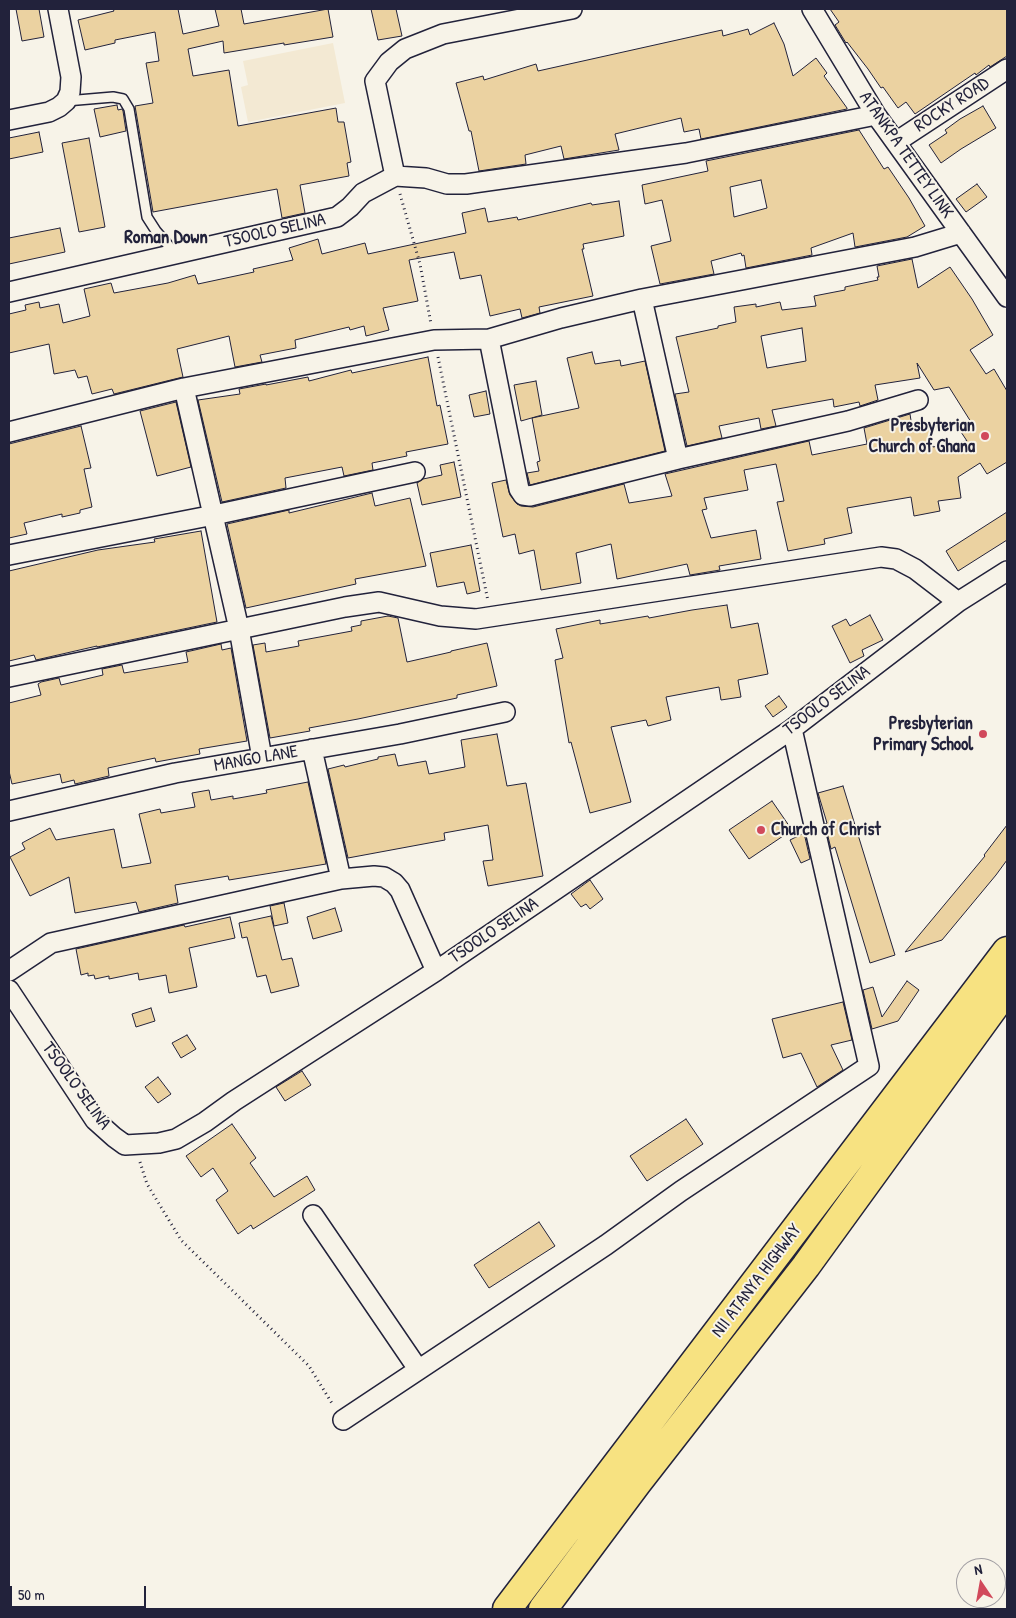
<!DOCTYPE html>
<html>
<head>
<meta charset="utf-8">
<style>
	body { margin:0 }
	#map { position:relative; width:1016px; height:1618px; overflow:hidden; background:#f7f3e8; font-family:"Patrick Hand",sans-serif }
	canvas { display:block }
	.frame { position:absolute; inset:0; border:10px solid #22223b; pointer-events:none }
	.north { position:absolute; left:956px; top:1558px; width:50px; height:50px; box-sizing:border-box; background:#f7f3e8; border:1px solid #a29fa3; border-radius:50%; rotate:348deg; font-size:14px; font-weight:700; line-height:20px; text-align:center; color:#22223b }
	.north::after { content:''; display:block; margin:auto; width:18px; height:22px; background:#d1495b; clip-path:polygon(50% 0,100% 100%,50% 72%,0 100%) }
	.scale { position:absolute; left:10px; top:1586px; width:136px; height:22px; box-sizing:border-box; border:2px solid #22223b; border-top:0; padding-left:6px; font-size:15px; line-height:18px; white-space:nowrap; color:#22223b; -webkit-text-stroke:4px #f7f3e8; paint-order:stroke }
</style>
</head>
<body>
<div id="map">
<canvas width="1016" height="1618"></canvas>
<div class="frame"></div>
<div class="north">N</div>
<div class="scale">50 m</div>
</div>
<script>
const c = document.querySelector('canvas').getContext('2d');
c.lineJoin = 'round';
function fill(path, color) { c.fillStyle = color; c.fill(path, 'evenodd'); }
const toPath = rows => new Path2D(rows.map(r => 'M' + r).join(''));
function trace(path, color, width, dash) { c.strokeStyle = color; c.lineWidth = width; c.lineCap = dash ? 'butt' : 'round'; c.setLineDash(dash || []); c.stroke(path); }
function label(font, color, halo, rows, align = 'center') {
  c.font = font + ' "Patrick Hand",sans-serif'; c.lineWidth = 4; c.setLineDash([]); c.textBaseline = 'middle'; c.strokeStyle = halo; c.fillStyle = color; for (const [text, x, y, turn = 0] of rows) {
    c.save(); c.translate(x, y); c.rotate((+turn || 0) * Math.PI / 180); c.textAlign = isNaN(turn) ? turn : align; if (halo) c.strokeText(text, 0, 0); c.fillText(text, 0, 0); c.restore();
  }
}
const built = toPath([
	[333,43,345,103,248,122,241,87,248,85,243,61]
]);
const building = toPath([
	[16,9,39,9,44,37,22,41,16,9],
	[113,9,178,9,183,34,219,26,215,9,241,9,244,24,328,9,333,37,284,45,284,43,224,53,223,41,188,49,193,76,229,70,238,126,336,108,338,122,344,122,351,162,347,163,349,176,300,185,305,213,282,218,277,189,153,212,135,106,153,103,146,63,159,61,155,32,115,40,115,43,85,50,78,20,114,11,113,9],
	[371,9,396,9,402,36,378,40,371,9],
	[830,9,1007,9,1007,56,990,67,989,65,976,75,975,73,915,114,906,102,898,108,883,87,881,88,868,69,847,42,846,43,835,25,839,22,830,9],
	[774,23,784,44,793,76,816,58,827,73,824,76,847,108,847,109,701,139,699,129,684,132,681,118,615,134,619,150,564,159,561,146,525,155,526,164,479,171,471,131,469,131,456,83,483,76,484,80,536,64,538,71,722,30,723,36,748,29,750,35,774,23],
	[117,105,118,110,122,109,123,111,126,131,100,137,94,109,117,105],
	[983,106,996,128,961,149,941,163,929,145,947,133,945,130,960,119,983,106],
	[859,130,884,169,888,167,909,198,925,226,907,237,855,247,853,233,811,248,812,255,746,268,744,255,742,256,741,253,711,261,714,274,660,284,651,246,671,241,662,200,645,204,642,185,708,171,706,161,859,130],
	[761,180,767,208,734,217,730,187,761,180],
	[39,132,43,152,9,159,9,138,39,132],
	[89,138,105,227,79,232,62,143,89,138],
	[977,184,987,197,966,212,956,199,977,184],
	[619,201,624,236,583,244,584,249,582,249,593,296,539,307,540,313,522,318,520,309,490,316,481,275,460,279,454,252,409,260,418,301,383,308,389,330,366,336,364,326,350,330,349,327,295,340,296,348,260,355,262,362,235,367,229,336,177,349,183,377,114,394,112,389,92,394,87,376,78,378,75,370,54,374,49,344,9,353,9,314,26,310,25,305,39,302,40,308,59,304,63,323,90,316,84,289,111,283,114,293,168,283,195,275,198,284,254,272,253,269,293,260,289,248,318,239,322,254,365,243,368,254,466,233,462,213,485,208,488,222,517,217,518,220,591,203,592,205,619,201],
	[60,228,65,252,9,264,9,238,60,228],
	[912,259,918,288,950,267,972,299,993,335,970,350,986,374,994,369,1007,391,1007,462,987,474,980,463,958,477,961,498,938,501,940,511,914,516,911,497,847,508,852,533,824,539,825,544,788,551,777,502,784,501,776,464,744,470,748,490,704,498,707,509,702,510,711,538,756,530,761,559,719,566,720,570,690,575,687,564,617,579,611,544,576,553,581,583,541,590,534,550,519,554,515,534,503,537,492,483,506,480,510,495,517,504,521,506,533,507,624,484,629,503,672,496,665,474,809,441,812,455,867,444,864,428,910,414,912,427,929,424,933,447,967,441,959,429,971,422,949,387,934,390,917,363,920,378,875,385,878,400,860,406,859,402,834,407,833,399,772,410,776,426,761,429,759,418,719,426,722,438,687,446,675,394,689,392,676,337,718,328,718,326,736,322,734,307,756,304,756,307,780,302,782,310,816,306,814,296,845,290,845,287,878,280,877,277,879,277,877,266,912,259],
	[802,328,806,361,767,368,761,336,802,328],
	[592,352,595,364,620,360,621,366,645,361,665,451,530,485,527,473,539,471,537,462,540,461,532,418,579,408,567,358,592,352],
	[428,357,437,406,440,405,448,444,406,452,407,456,372,463,373,470,344,476,342,467,285,478,286,488,222,502,198,400,240,394,239,389,266,384,266,385,308,377,309,381,351,370,352,373,428,357],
	[536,381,542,415,521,421,514,385,536,381],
	[486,391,490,414,474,417,469,395,486,391],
	[176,402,191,467,157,476,140,411,176,402],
	[81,426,91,468,84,469,92,507,80,510,80,513,62,517,62,514,24,523,27,534,9,538,9,444,81,426],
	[454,462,461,497,422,505,417,483,423,479,442,475,440,465,454,462],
	[372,493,375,506,410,498,426,566,355,579,356,584,246,608,227,524,289,510,289,513,372,493],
	[1007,512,1007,540,958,571,946,551,1007,512],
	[201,531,217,622,97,647,97,646,36,660,34,655,9,661,9,571,98,550,155,542,154,539,201,531],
	[471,545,480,591,467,594,464,582,437,587,430,553,471,545],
	[727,605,731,628,758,623,768,674,738,680,741,697,721,700,719,687,666,697,671,720,648,726,646,720,611,727,631,802,590,813,571,742,569,743,555,660,563,658,556,629,600,620,600,624,648,616,649,618,692,610,727,605],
	[870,615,883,640,862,650,864,656,850,663,832,626,846,619,850,626,870,615],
	[388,616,398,618,407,662,451,652,451,651,487,643,497,686,457,695,457,698,358,719,309,728,310,731,270,738,253,645,265,643,266,652,299,646,298,641,352,631,351,627,361,625,361,621,388,616],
	[221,644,222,650,231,648,247,741,199,749,200,754,156,762,155,758,108,768,109,776,75,784,74,780,62,783,60,774,12,784,9,771,9,703,41,695,38,684,41,682,59,678,61,685,103,675,102,669,122,665,124,673,188,662,186,652,221,644],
	[779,696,787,707,773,717,765,706,779,696],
	[497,734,507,786,526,783,543,876,488,886,483,861,493,860,488,825,444,833,445,840,348,858,328,769,344,765,345,767,378,759,378,757,395,754,398,766,426,761,429,774,465,767,461,740,497,734],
	[308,782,326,864,229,880,228,876,175,885,178,903,139,912,136,902,75,913,69,877,30,896,10,857,25,849,22,843,50,828,56,840,114,829,122,868,151,863,139,814,160,809,161,813,195,807,192,793,209,790,211,800,233,796,233,799,267,793,266,790,308,782],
	[843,786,895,955,870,963,835,847,831,849,825,824,827,823,818,793,843,786],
	[772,801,792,830,749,859,729,830,772,801],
	[1007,825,1007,860,996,875,942,940,905,952,985,856,984,855,1007,825],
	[804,833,810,859,801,863,790,840,804,833],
	[590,880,603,899,590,909,586,904,581,907,571,894,590,880],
	[284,903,288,923,274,926,270,906,284,903],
	[335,908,342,931,313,939,307,917,335,908],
	[271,916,282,960,292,958,299,986,271,993,266,975,257,977,247,937,242,938,239,923,271,916],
	[230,917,235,938,189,948,197,987,169,993,166,975,139,980,138,973,109,979,109,976,95,979,94,975,88,976,88,973,81,975,76,949,184,925,185,927,230,917],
	[907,981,919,990,898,1021,872,1029,863,990,873,987,882,1017,907,981],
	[843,1002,852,1040,831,1045,843,1070,817,1087,801,1053,783,1058,772,1019,843,1002],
	[151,1008,155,1021,136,1027,132,1014,151,1008],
	[187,1035,196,1049,181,1058,172,1043,187,1035],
	[302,1071,311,1085,285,1101,276,1087,302,1071],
	[158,1077,171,1094,158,1103,145,1087,158,1077],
	[686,1119,703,1144,647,1181,630,1156,686,1119],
	[232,1124,256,1158,250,1163,274,1197,307,1176,315,1190,253,1229,251,1225,238,1234,216,1200,228,1191,213,1168,201,1177,186,1156,232,1124],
	[539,1222,555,1246,489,1288,474,1265,539,1222]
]);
const path = toPath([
	[400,194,420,264,431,324],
	[438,357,488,601],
	[140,1162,147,1184,181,1240,309,1366,333,1405]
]);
const service = toPath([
	[66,101,113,97,123,99,129,109,147,217,156,231,175,253]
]);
const minor = toPath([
	[812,9,876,115,1007,297],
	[9,120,49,112,59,107,66,101,70,92,71,77,58,9],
	[896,142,1007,69],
	[395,176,375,81,389,62,405,49,443,34,572,9],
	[9,292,337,217,350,207,363,193,395,176,426,178,447,184,466,184,686,153,876,115],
	[642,299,678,459],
	[489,339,519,489,523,495,530,496,678,459,848,421,918,400],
	[184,388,239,629,262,758],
	[9,432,184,388,434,340,489,339,561,318,642,299,915,247,961,233],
	[9,555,214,515,415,472],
	[9,677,345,607,379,602,440,616,476,619,881,557,896,559,915,569,958,602],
	[312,749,341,879],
	[9,811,175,773,400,734,505,712],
	[9,971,51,943,341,879,374,876,384,877,394,883,400,890,436,971],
	[9,990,95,1120,114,1137,125,1145,159,1143,176,1139,205,1122,234,1101,436,971,792,729,958,602,1007,571],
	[313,1215,418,1369],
	[343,1420,492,1321,606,1245,681,1191,869,1066,792,729]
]);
const primary = toPath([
	[507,1609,1007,951],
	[543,1609,637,1483,806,1266,1007,989]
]);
const markers = [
	[985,436,5,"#d1495b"],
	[983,734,5,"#d1495b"],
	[761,830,5,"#d1495b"]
];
const streetNames = [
	["ROCKY ROAD",952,105,-33],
	["ATANKPA TETTEY LINK",906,155,55],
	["TSOOLO SELINA",275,231,-13],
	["TSOOLO SELINA",827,701,-37],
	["MANGO LANE",256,759,-10],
	["TSOOLO SELINA",494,931,-34],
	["TSOOLO SELINA",76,1086,54],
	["NII ATANYA HIGHWAY",757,1281,-53]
];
const poiNames = [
	["Presbyterian",975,426],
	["Church of Ghana",975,447],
	["Presbyterian",973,724],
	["Primary School",973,745],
	["Church of Christ",771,830,"left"]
];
const neighbourhoodNames = [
	["Roman Down",166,238]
];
fill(built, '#f3e9d3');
fill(building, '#ebd2a1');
trace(building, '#22223b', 1);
trace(service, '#22223b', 12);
trace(minor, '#22223b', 22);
trace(primary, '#22223b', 31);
trace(path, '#22223b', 3, [1, 4]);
trace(service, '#f7f3e8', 9);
trace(minor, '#f7f3e8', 19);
trace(primary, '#f7e281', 28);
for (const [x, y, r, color] of markers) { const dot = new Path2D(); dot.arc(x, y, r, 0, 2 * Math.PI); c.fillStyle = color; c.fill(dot); trace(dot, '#f7f3e8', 2); }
label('18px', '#22223b', '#f7f3e8', streetNames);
label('bold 18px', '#22223b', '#f7f3e8', poiNames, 'right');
label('bold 19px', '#22223b', '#f7f3e8', neighbourhoodNames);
</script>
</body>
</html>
